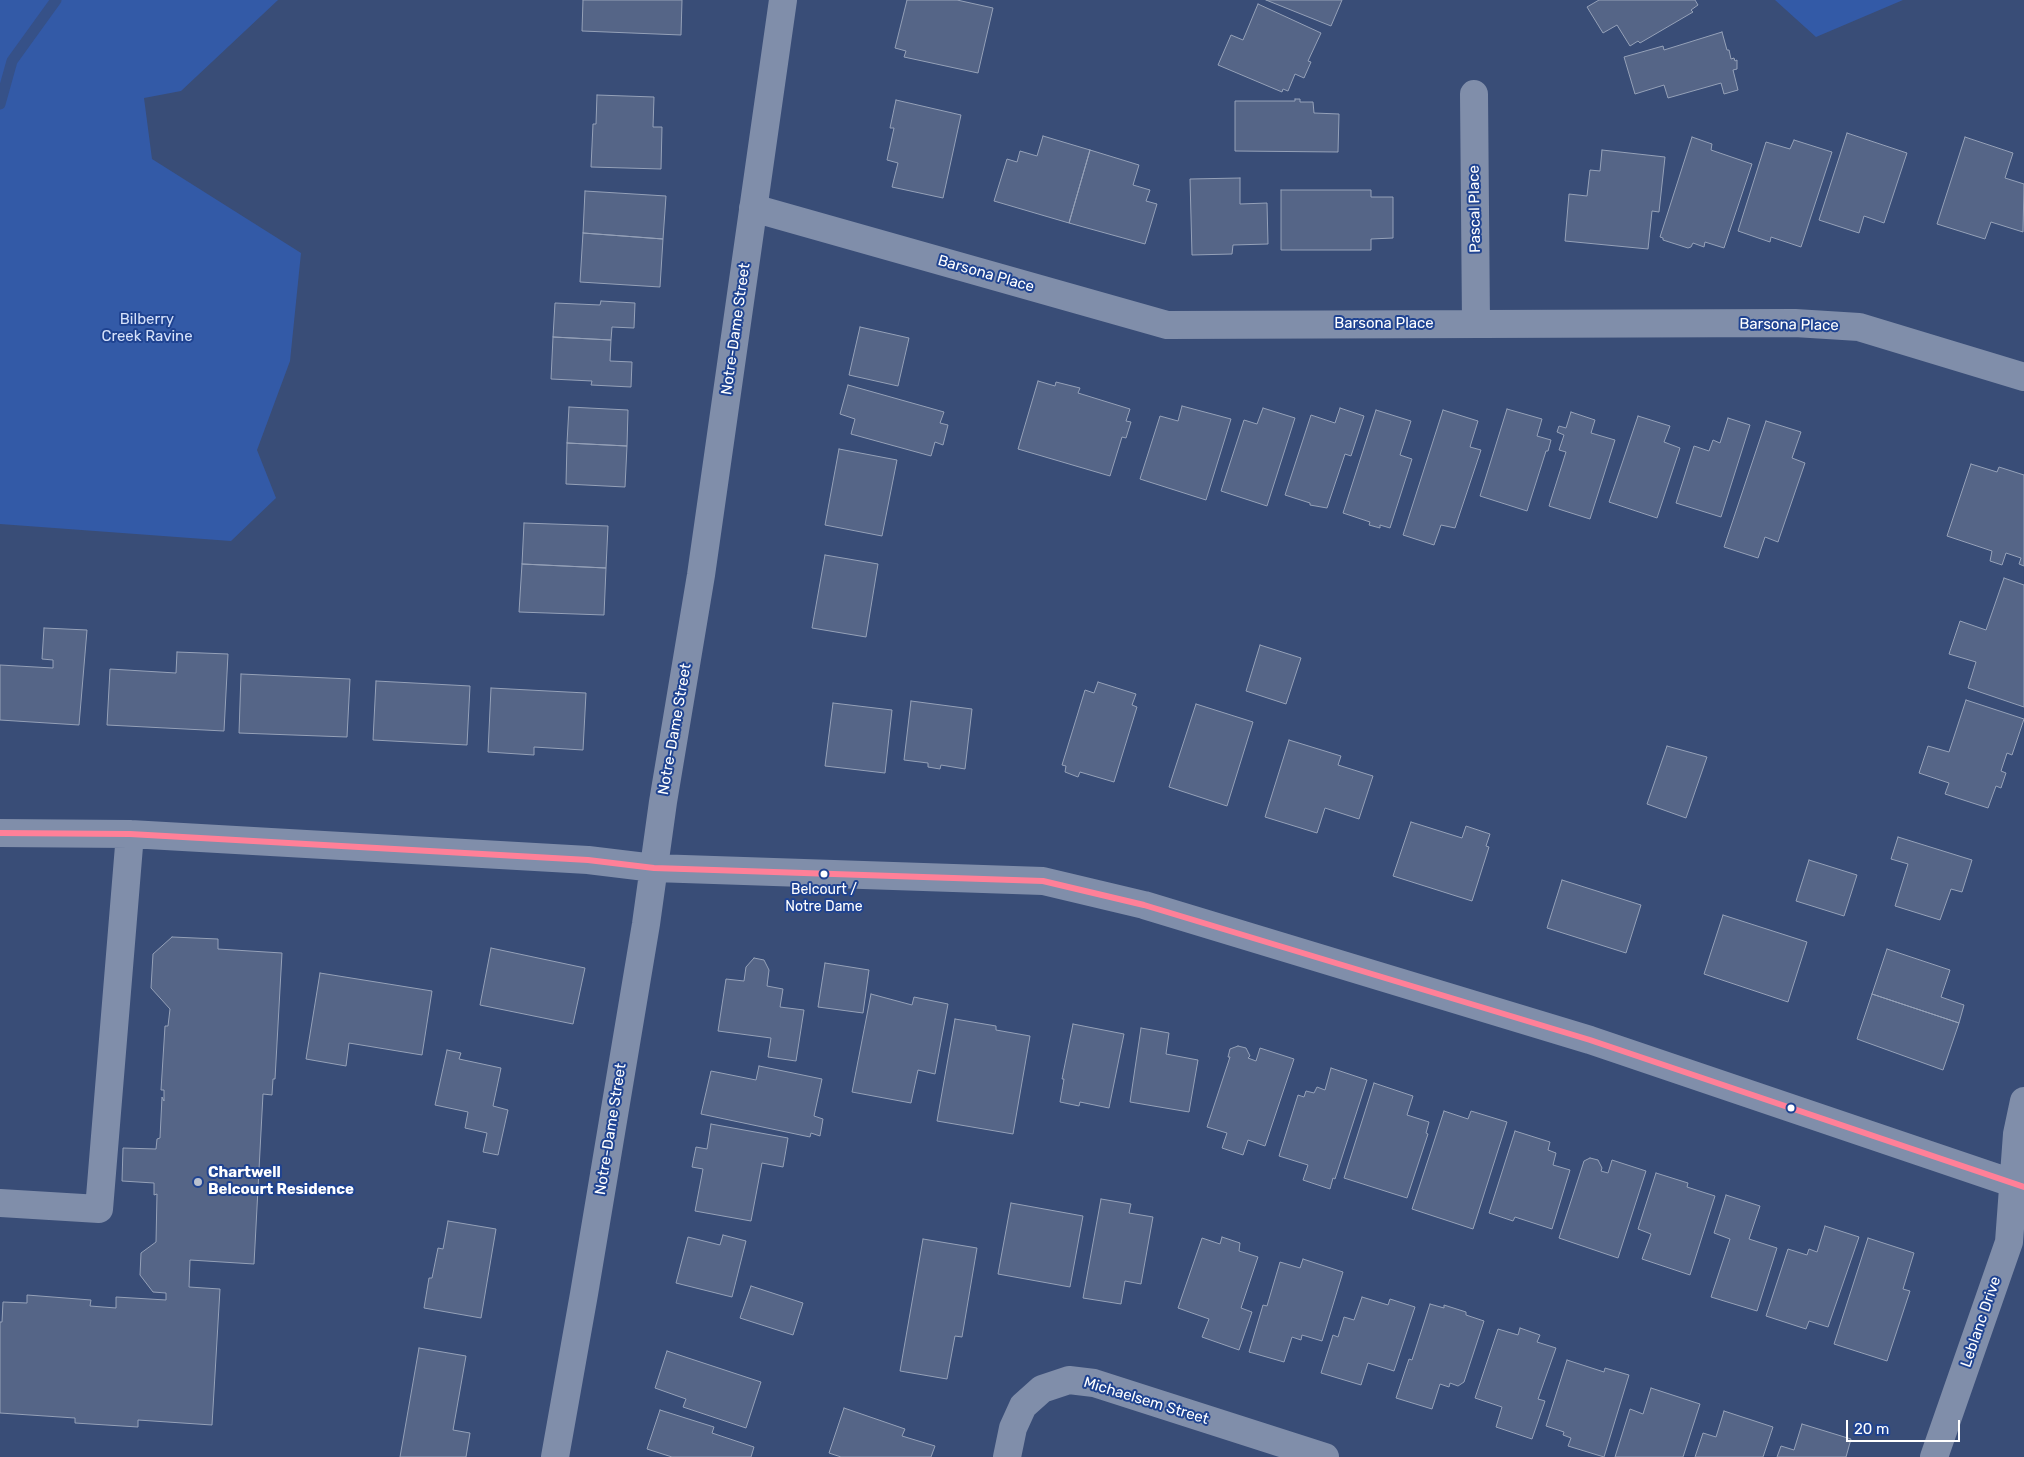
<!DOCTYPE html>
<html>
<head>
<meta charset="utf-8">
<style>
	body { margin:0 }
	#map { position:relative; width:2024px; height:1457px; overflow:hidden; background:#394d77; font-family:Rubik,sans-serif }
	canvas { display:block }
	.scale { position:absolute; left:1846px; top:1420px; width:114px; height:22px; box-sizing:border-box; border:2px solid #fff; border-top:0; padding-left:6px; font-size:15px; line-height:18px; white-space:nowrap; color:#fff; -webkit-text-stroke:4px #1f4391; paint-order:stroke }
</style>
</head>
<body>
<div id="map">
<canvas width="2024" height="1457"></canvas>
<div class="scale">20 m</div>
</div>
<script>
const c = document.querySelector('canvas').getContext('2d');
c.lineJoin = 'round';
function fill(path, color) { c.fillStyle = color; c.fill(path, 'evenodd'); }
const toPath = rows => new Path2D(rows.map(r => 'M' + r).join(''));
function trace(path, color, width, dash) { c.strokeStyle = color; c.lineWidth = width; c.lineCap = dash ? 'butt' : 'round'; c.setLineDash(dash || []); c.stroke(path); }
function label(font, color, halo, rows, align = 'center') {
  c.font = font + ' Rubik,sans-serif'; c.lineWidth = 4; c.setLineDash([]); c.textBaseline = 'middle'; c.strokeStyle = halo; c.fillStyle = color; for (const [text, x, y, turn = 0] of rows) {
    c.save(); c.translate(x, y); c.rotate((+turn || 0) * Math.PI / 180); c.textAlign = isNaN(turn) ? turn : align; if (halo) c.strokeText(text, 0, 0); c.fillText(text, 0, 0); c.restore();
  }
}
const green = toPath([
	[0,0,278,0,181,91,144,98,152,159,301,253,290,361,257,450,276,498,231,541,0,524],
	[1775,0,1903,0,1816,37]
]);
const stream = toPath([
	[0,104,12,61,56,0]
]);
const building = toPath([
	[583,0,682,0,681,35,582,31,583,0],
	[907,0,957,0,993,8,978,73,904,57,906,51,895,48,907,0],
	[1266,0,1342,0,1331,26,1266,0],
	[1599,0,1695,0,1698,5,1691,10,1693,12,1640,43,1638,41,1630,46,1617,25,1603,33,1587,7,1599,0],
	[1258,4,1321,33,1308,61,1311,62,1304,78,1295,74,1288,91,1283,89,1282,92,1218,65,1231,35,1243,40,1258,4],
	[1722,32,1727,50,1729,50,1731,59,1734,58,1735,61,1737,60,1737,69,1733,70,1738,90,1724,94,1721,83,1668,98,1664,85,1635,94,1624,57,1663,46,1664,50,1722,32],
	[597,95,654,97,653,127,662,127,661,169,591,167,593,124,596,124,597,95],
	[1295,99,1300,99,1300,102,1313,102,1314,113,1339,114,1338,152,1235,151,1235,101,1295,101,1295,99],
	[896,100,961,115,943,198,892,187,898,163,887,160,894,128,890,128,896,100],
	[1847,133,1907,153,1884,223,1864,216,1859,233,1819,220,1847,133],
	[1043,136,1090,150,1069,223,994,201,1007,159,1017,162,1020,151,1037,156,1043,136],
	[1692,137,1712,144,1711,150,1752,164,1724,248,1705,242,1704,247,1693,243,1691,247,1688,248,1663,240,1663,238,1660,237,1692,137],
	[1965,137,2013,153,2005,178,2024,184,2023,232,1991,222,1985,239,1937,224,1965,137],
	[1794,140,1832,152,1801,247,1771,237,1770,242,1738,231,1766,142,1790,149,1794,140],
	[1090,150,1139,165,1133,185,1150,190,1146,201,1157,204,1145,244,1069,223,1090,150],
	[1602,150,1665,157,1659,212,1652,211,1648,249,1565,241,1569,194,1587,196,1590,170,1600,171,1602,150],
	[1240,178,1240,204,1267,203,1268,244,1233,245,1232,254,1192,255,1190,179,1240,178],
	[1281,190,1371,190,1371,197,1393,197,1393,238,1371,239,1371,250,1281,250,1281,190],
	[585,191,666,196,663,239,583,233,585,191],
	[583,233,663,239,660,287,580,282,583,233],
	[601,301,635,303,634,328,612,327,611,340,553,337,555,303,600,305,601,301],
	[860,327,909,338,898,386,849,375,860,327],
	[553,337,611,340,610,361,632,362,631,387,591,385,592,381,551,379,553,337],
	[1038,381,1055,386,1056,382,1080,388,1078,393,1130,409,1126,421,1131,422,1126,438,1122,437,1110,476,1018,449,1038,381],
	[848,385,944,412,940,423,948,425,943,445,935,442,931,456,851,434,855,419,840,414,848,385],
	[1182,406,1231,419,1206,500,1140,479,1160,416,1178,421,1182,406],
	[569,407,628,410,627,446,567,443,569,407],
	[1263,408,1295,418,1267,506,1221,491,1244,420,1257,424,1263,408],
	[1340,408,1364,416,1351,456,1345,454,1327,508,1310,505,1310,503,1285,495,1311,415,1335,423,1340,408],
	[1507,409,1542,419,1537,436,1551,440,1548,451,1546,451,1527,511,1480,496,1507,409],
	[1376,410,1411,421,1400,455,1412,459,1390,528,1380,525,1380,528,1369,525,1370,522,1343,513,1376,410],
	[1443,410,1478,421,1470,447,1481,450,1455,528,1441,525,1434,545,1403,535,1443,410],
	[1571,412,1595,420,1591,433,1615,440,1590,519,1549,506,1566,452,1559,450,1564,435,1557,432,1559,426,1566,428,1571,412],
	[1638,416,1670,426,1664,442,1680,448,1657,518,1609,502,1638,416],
	[1728,418,1750,425,1721,517,1676,503,1694,446,1709,451,1713,440,1720,443,1728,418],
	[1766,421,1801,432,1792,458,1805,463,1778,542,1765,537,1758,558,1724,547,1766,421],
	[567,443,627,446,625,487,566,484,567,443],
	[839,449,897,460,882,536,825,525,839,449],
	[1971,464,1997,472,1999,467,2024,475,2024,566,2019,564,2021,558,2006,553,2002,565,1990,561,1992,551,1947,536,1971,464],
	[524,523,608,526,606,568,522,564,524,523],
	[825,555,878,564,866,637,812,628,825,555],
	[522,564,606,568,604,615,519,612,522,564],
	[2004,578,2024,585,2024,707,1968,688,1976,662,1949,654,1960,621,1986,630,2004,578],
	[44,628,87,630,79,725,0,720,0,665,53,668,53,660,42,659,44,628],
	[1260,645,1301,658,1286,704,1246,691,1260,645],
	[177,652,228,654,224,731,107,725,110,669,176,673,177,652],
	[241,674,350,679,347,737,239,733,241,674],
	[376,681,470,686,467,745,373,740,376,681],
	[1098,682,1136,694,1132,705,1137,707,1114,782,1080,772,1078,777,1065,772,1066,766,1062,765,1085,690,1094,693,1098,682],
	[491,688,586,693,583,750,534,747,534,755,488,752,491,688],
	[1966,700,2024,719,2012,755,2007,753,2001,771,2006,773,2001,788,1996,786,1988,808,1945,794,1949,783,1919,773,1928,746,1949,752,1966,700],
	[911,701,972,709,965,769,941,765,940,769,928,767,928,763,904,760,911,701],
	[833,703,892,710,885,773,825,766,833,703],
	[1196,704,1253,722,1227,806,1169,787,1196,704],
	[1289,740,1341,756,1338,765,1373,776,1359,819,1325,808,1317,833,1265,817,1289,740],
	[1667,746,1707,757,1686,818,1647,804,1667,746],
	[1411,822,1462,838,1466,826,1490,834,1486,846,1489,847,1472,901,1393,876,1411,822],
	[1898,837,1972,860,1962,892,1951,889,1940,920,1895,906,1908,864,1891,859,1898,837],
	[1809,860,1857,875,1844,916,1796,901,1809,860],
	[1562,880,1641,905,1626,953,1547,928,1562,880],
	[1723,915,1807,942,1788,1002,1704,974,1723,915],
	[172,937,218,939,218,949,282,953,275,1079,273,1079,272,1095,263,1094,254,1264,190,1260,189,1287,220,1289,212,1425,138,1420,138,1427,75,1423,75,1418,0,1413,0,1322,2,1322,3,1302,27,1303,27,1295,91,1300,90,1306,116,1308,116,1297,166,1300,166,1293,153,1292,140,1275,141,1253,156,1242,157,1194,154,1195,154,1183,122,1181,123,1148,156,1149,157,1139,160,1138,162,1097,164,1101,164,1090,161,1090,165,1026,168,1026,170,1009,151,988,153,954,172,937],
	[491,948,585,968,573,1024,480,1005,491,948],
	[1887,949,1950,970,1941,997,1964,1005,1959,1023,1872,994,1887,949],
	[754,958,764,960,769,970,767,986,783,989,780,1007,804,1010,796,1061,768,1057,771,1038,718,1031,726,979,744,981,746,967,754,958],
	[825,963,869,970,863,1013,818,1007,825,963],
	[320,973,432,991,422,1055,349,1043,346,1066,306,1059,320,973],
	[871,994,912,1005,914,997,948,1004,935,1074,918,1070,911,1103,852,1092,871,994],
	[1872,994,1959,1023,1943,1070,1857,1039,1872,994],
	[955,1019,996,1026,996,1030,1030,1036,1013,1134,937,1121,955,1019],
	[1073,1024,1124,1034,1109,1108,1080,1102,1079,1106,1060,1102,1064,1079,1062,1079,1073,1024],
	[1141,1028,1169,1033,1166,1054,1198,1060,1189,1112,1130,1102,1141,1028],
	[1238,1046,1246,1048,1250,1056,1248,1058,1256,1061,1260,1048,1294,1059,1265,1146,1248,1140,1243,1155,1222,1148,1227,1133,1207,1127,1230,1057,1228,1057,1230,1049,1238,1046],
	[447,1050,461,1053,459,1059,501,1068,493,1106,508,1110,498,1155,483,1152,487,1133,465,1128,468,1112,435,1105,447,1050],
	[759,1066,822,1079,814,1116,823,1119,820,1136,811,1133,810,1137,701,1114,711,1071,756,1080,759,1066],
	[1331,1068,1367,1080,1335,1179,1333,1178,1330,1189,1303,1180,1308,1165,1279,1156,1298,1095,1304,1097,1306,1091,1314,1093,1317,1087,1325,1090,1331,1068],
	[1374,1083,1413,1096,1407,1115,1429,1122,1426,1133,1428,1134,1407,1198,1344,1178,1374,1083],
	[1444,1111,1468,1119,1471,1111,1507,1122,1473,1229,1412,1209,1444,1111],
	[711,1124,788,1138,783,1167,762,1163,751,1221,695,1211,703,1169,692,1167,696,1147,707,1149,711,1124],
	[1515,1131,1550,1142,1548,1150,1556,1153,1553,1165,1570,1170,1552,1229,1515,1217,1513,1221,1489,1213,1515,1131],
	[1590,1158,1598,1160,1602,1168,1601,1171,1608,1173,1612,1160,1646,1171,1618,1258,1559,1238,1584,1161,1590,1158],
	[1656,1173,1688,1183,1687,1187,1715,1196,1690,1275,1642,1259,1651,1234,1638,1229,1656,1173],
	[1726,1195,1760,1206,1749,1239,1777,1248,1757,1311,1711,1297,1730,1239,1714,1233,1726,1195],
	[1101,1199,1131,1204,1129,1213,1153,1217,1141,1284,1125,1281,1121,1304,1083,1298,1101,1199],
	[1011,1203,1083,1216,1070,1287,998,1274,1011,1203],
	[448,1221,496,1229,481,1318,424,1308,429,1278,432,1278,438,1248,443,1249,448,1221],
	[1825,1226,1859,1237,1828,1327,1809,1321,1806,1329,1766,1316,1788,1249,1807,1255,1809,1249,1817,1252,1825,1226],
	[723,1235,746,1241,732,1297,676,1283,688,1237,720,1245,723,1235],
	[1222,1237,1240,1243,1239,1251,1258,1257,1241,1308,1252,1312,1239,1350,1202,1337,1209,1319,1178,1308,1202,1238,1220,1244,1222,1237],
	[1868,1238,1914,1253,1903,1289,1910,1291,1887,1361,1834,1344,1868,1238],
	[923,1239,977,1248,962,1337,955,1336,947,1379,900,1371,923,1239],
	[1303,1259,1343,1272,1322,1341,1302,1335,1301,1340,1292,1337,1284,1362,1249,1352,1263,1305,1267,1306,1280,1262,1300,1268,1303,1259],
	[751,1286,803,1303,793,1335,740,1318,751,1286],
	[1362,1297,1388,1305,1390,1299,1415,1307,1394,1371,1368,1363,1361,1385,1321,1373,1333,1335,1338,1337,1344,1317,1354,1320,1362,1297],
	[1430,1304,1444,1308,1444,1305,1466,1312,1466,1315,1484,1321,1464,1382,1458,1386,1450,1383,1449,1387,1440,1384,1432,1409,1396,1398,1409,1359,1412,1360,1430,1304],
	[1520,1328,1540,1335,1537,1342,1556,1348,1538,1399,1545,1401,1532,1439,1496,1427,1502,1407,1475,1398,1498,1329,1518,1335,1520,1328],
	[419,1348,466,1356,453,1430,470,1433,466,1457,400,1457,419,1348],
	[667,1351,761,1382,746,1428,683,1407,686,1399,655,1388,667,1351],
	[1567,1360,1604,1372,1605,1368,1629,1375,1604,1457,1568,1446,1571,1438,1563,1435,1564,1432,1546,1426,1567,1360],
	[1651,1388,1700,1404,1683,1457,1615,1457,1630,1409,1643,1414,1651,1388],
	[844,1408,905,1429,902,1436,935,1446,931,1457,841,1457,829,1453,844,1408],
	[660,1410,714,1427,712,1433,754,1447,751,1457,672,1457,647,1449,660,1410],
	[1724,1411,1773,1427,1763,1457,1695,1457,1703,1433,1716,1437,1724,1411],
	[1802,1424,1851,1439,1846,1457,1777,1457,1781,1446,1794,1450,1802,1424]
]);
const minor = toPath([
	[1474,94,1476,324],
	[753,208,1167,325,1795,323,1859,327,2024,377],
	[0,833,130,834,588,860,654,868,1043,881,1144,905,1590,1040,2024,1187],
	[0,1203,99,1209,130,834],
	[555,1457,584,1294,646,924,663,802,701,575,783,0],
	[1007,1457,1013,1428,1023,1406,1042,1389,1069,1380,1094,1383,1325,1457],
	[1934,1457,2009,1242,2017,1134,2024,1101]
]);
const bus1 = toPath([
	[0,833,130,834,588,860,654,868,1043,881,1144,905,1590,1040,2024,1187]
]);
const markers = [
	[824,874,4.5,"#fff"],
	[1791,1108,4.5,"#fff"],
	[198,1182,5,"#bac1cf"]
];
const busNames = [
	["Belcourt /",824,890],
	["Notre Dame",824,907]
];
const streetNames = [
	["Pascal Place",1475,209,-91],
	["Barsona Place",986,274,16],
	["Barsona Place",1384,324],
	["Barsona Place",1789,325,1],
	["Notre-Dame Street",736,329,-82],
	["Notre-Dame Street",675,729,-80],
	["Notre-Dame Street",611,1129,-81],
	["Leblanc Drive",1981,1322,-71],
	["Michaelsem Street",1146,1401,17]
];
const parkNames = [
	["Bilberry",147,320],
	["Creek Ravine",147,337]
];
const poiNames = [
	["Chartwell",208,1173],
	["Belcourt Residence",208,1190]
];
fill(green, '#335aa7');
trace(stream, '#365188', 11);
fill(building, '#556587');
trace(building, '#95a1b8', 1);
trace(minor, '#808eaa', 28);
trace(bus1, '#ff8098', 6);
for (const [x, y, r, color] of markers) { const dot = new Path2D(); dot.arc(x, y, r, 0, 2 * Math.PI); c.fillStyle = color; c.fill(dot); trace(dot, '#1f4391', 2); }
label('14px', '#fff', '#1f4391', busNames);
label('15px', '#fff', '#1f4391', streetNames);
label('15px', '#d5e1fa', '#1f4391', parkNames);
label('bold 15px', '#fff', '#1f4391', poiNames, 'left');
</script>
</body>
</html>
